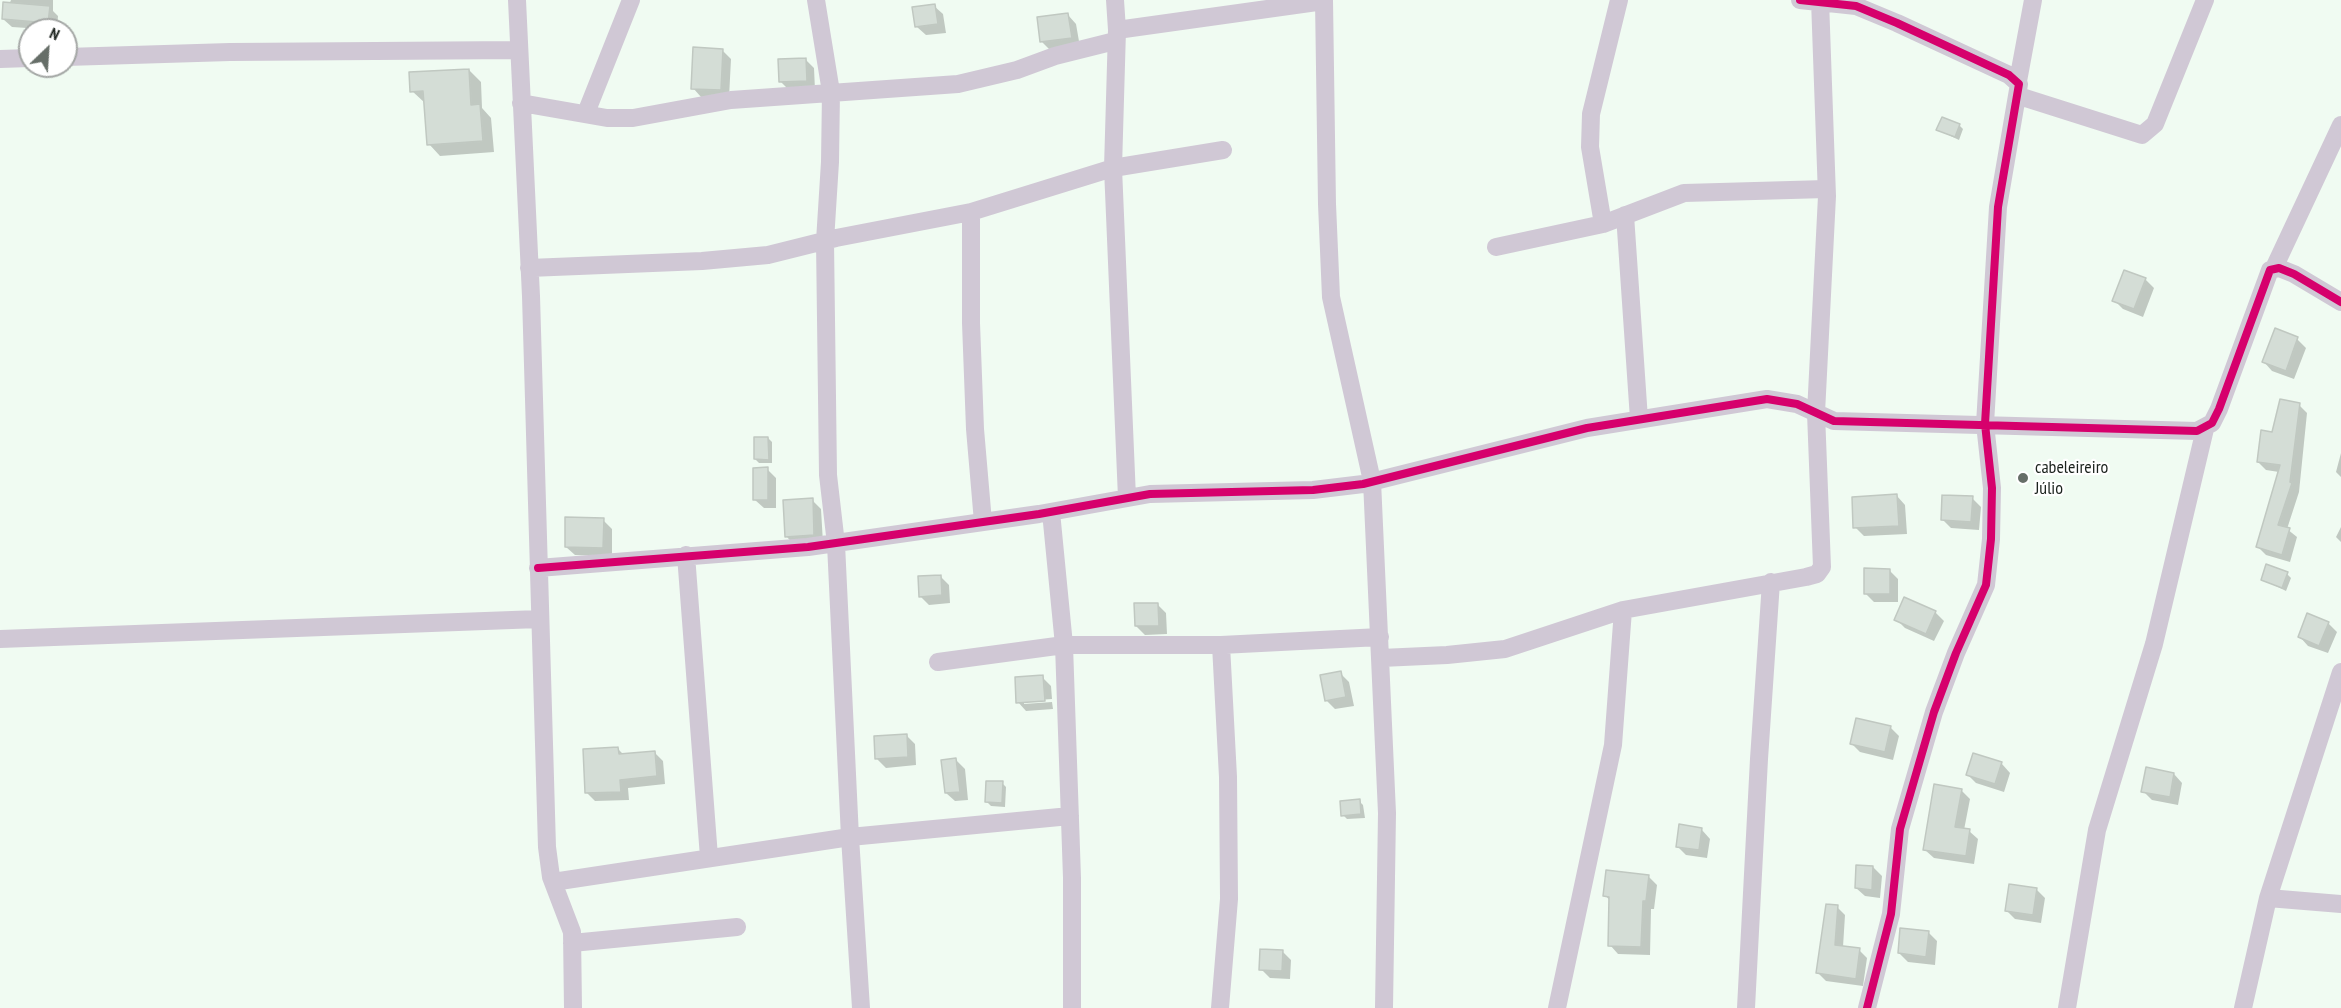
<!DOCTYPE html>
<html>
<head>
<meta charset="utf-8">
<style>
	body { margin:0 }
	#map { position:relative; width:2341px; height:1008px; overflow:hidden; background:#f0fbf2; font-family:"PT Sans Narrow",sans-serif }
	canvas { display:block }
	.north { position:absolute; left:18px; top:18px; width:60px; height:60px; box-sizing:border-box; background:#fff; border:2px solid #a4a7a5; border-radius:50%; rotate:25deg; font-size:16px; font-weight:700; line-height:24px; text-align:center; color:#1b221d }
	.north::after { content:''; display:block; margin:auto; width:21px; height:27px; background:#666e68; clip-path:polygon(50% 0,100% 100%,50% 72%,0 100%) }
</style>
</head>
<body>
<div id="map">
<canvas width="2341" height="1008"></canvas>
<div class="north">N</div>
</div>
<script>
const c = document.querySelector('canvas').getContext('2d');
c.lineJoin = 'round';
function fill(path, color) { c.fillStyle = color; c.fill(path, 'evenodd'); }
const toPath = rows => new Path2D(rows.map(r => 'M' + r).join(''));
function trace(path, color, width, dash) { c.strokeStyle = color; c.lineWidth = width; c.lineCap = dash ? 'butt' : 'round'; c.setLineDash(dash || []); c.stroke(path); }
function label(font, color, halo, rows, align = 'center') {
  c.font = font + ' "PT Sans Narrow",sans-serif'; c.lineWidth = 4.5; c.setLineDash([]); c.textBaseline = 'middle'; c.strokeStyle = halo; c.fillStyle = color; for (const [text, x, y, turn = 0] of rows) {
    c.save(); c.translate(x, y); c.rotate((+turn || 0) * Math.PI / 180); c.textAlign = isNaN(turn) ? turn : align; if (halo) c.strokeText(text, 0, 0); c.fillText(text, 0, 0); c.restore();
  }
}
const shadow = toPath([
	[11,0,53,0,53,11,58,16,57,30,12,27,3,19],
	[934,6,943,14,946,33,926,35,917,27],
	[1068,15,1076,24,1080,47,1050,50,1042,42],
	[722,50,731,59,729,98,701,97,693,88],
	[805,59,814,68,815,90,790,91,781,82],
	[469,70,481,82,482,108,491,118,494,152,440,156,429,144,425,103,412,91],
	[1959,125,1963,129,1959,140,1938,130],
	[2145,279,2154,288,2143,317,2123,309,2114,300],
	[2275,330,2297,339,2306,348,2294,379,2272,371,2264,362],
	[2299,405,2307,413,2299,492,2287,529,2297,537,2290,562,2266,555,2258,547,2279,472,2266,470,2258,462],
	[768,438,772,442,772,463,759,463,755,459],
	[2341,453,2341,477,2336,472],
	[767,469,776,478,776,508,764,508,755,500],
	[1897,496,1905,505,1907,534,1864,536,1855,527],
	[1972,498,1981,507,1979,530,1951,528,1942,519],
	[812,500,821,509,823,543,795,546,787,537],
	[603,520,612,529,612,556,575,555,566,547],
	[2341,527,2341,542,2336,537],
	[1889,570,1898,579,1898,602,1874,602,1865,593],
	[2287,574,2291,578,2286,591,2262,579],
	[940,576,949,585,950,603,929,605,920,596],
	[1157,604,1166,613,1167,634,1145,635,1136,626],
	[1935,612,1944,621,1934,641,1905,628,1896,619],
	[2328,623,2337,632,2328,653,2308,646,2300,637],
	[1340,673,1349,682,1354,706,1335,709,1326,700],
	[1042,677,1051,686,1052,699,1024,701,1024,704,1052,702,1053,709,1026,711,1018,702],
	[1890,727,1899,736,1893,760,1860,752,1851,743],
	[906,735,915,744,916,765,886,768,877,759],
	[618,749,624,755,654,752,663,761,665,784,628,788,629,800,595,801,587,793],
	[1974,755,2002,764,2010,773,2004,792,1976,783,1967,774],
	[956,760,965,769,968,800,955,801,946,793],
	[2174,774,2182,783,2178,805,2152,800,2143,791],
	[1002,783,1006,787,1005,807,991,806,987,802],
	[1961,790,1970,799,1964,830,1969,831,1978,839,1974,864,1934,858,1925,850],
	[1359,801,1363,805,1365,818,1347,819,1343,815],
	[1702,830,1710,839,1707,858,1686,855,1677,846],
	[1873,867,1882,876,1880,898,1865,896,1856,888],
	[1648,876,1657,885,1654,909,1651,909,1650,955,1618,954,1610,945,1611,902,1605,895],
	[2036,889,2045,898,2041,923,2015,919,2006,910],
	[1837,907,1845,915,1843,947,1859,950,1867,958,1863,986,1826,981,1818,973],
	[1928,932,1937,941,1935,965,1908,962,1899,953],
	[1282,951,1291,960,1290,979,1270,978,1261,969]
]);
const building = toPath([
	[3,2,50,6,48,23,2,19,3,2],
	[935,4,938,24,915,27,912,7,935,4],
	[1068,13,1072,38,1040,42,1037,17,1068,13],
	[693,47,723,49,721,90,691,89,693,47],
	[806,58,807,81,779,82,778,59,806,58],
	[469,69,471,105,480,104,483,141,427,145,423,91,410,92,409,72,469,69],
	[1942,117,1960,124,1955,137,1936,130,1942,117],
	[2124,270,2146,278,2134,309,2112,301,2124,270],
	[2275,328,2298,337,2286,371,2262,362,2275,328],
	[2280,399,2300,403,2290,482,2292,483,2278,525,2290,528,2282,555,2256,547,2280,465,2257,462,2261,430,2272,432,2280,399],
	[754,437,768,437,769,460,754,459,754,437],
	[768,467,768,500,753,500,753,468,768,467],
	[1897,494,1899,526,1853,528,1852,497,1897,494],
	[1942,495,1973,496,1971,522,1941,520,1942,495],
	[813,498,814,535,785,537,783,500,813,498],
	[565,517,604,518,603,548,565,547,565,517],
	[2266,564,2288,572,2282,588,2261,580,2266,564],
	[1864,568,1890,569,1890,594,1864,594,1864,568],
	[941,575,942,595,919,597,918,576,941,575],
	[1904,597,1936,611,1926,634,1894,620,1904,597],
	[1134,603,1158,603,1159,626,1135,626,1134,603],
	[2307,613,2329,622,2319,646,2298,637,2307,613],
	[1341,671,1346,697,1325,701,1320,675,1341,671],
	[1043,675,1045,701,1016,703,1015,677,1043,675],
	[1856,718,1891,726,1885,752,1850,744,1856,718],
	[907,734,908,757,875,759,874,736,907,734],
	[618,747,619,754,655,751,657,776,620,780,621,792,585,793,583,749,618,747],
	[1973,753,2002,762,1995,784,1966,775,1973,753],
	[956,758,960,792,945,793,941,760,956,758],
	[2146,767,2174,773,2170,797,2141,792,2146,767],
	[986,781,1003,781,1002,803,985,802,986,781],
	[1934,784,1962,789,1955,827,1970,829,1966,856,1923,850,1934,784],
	[1360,799,1361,814,1341,816,1340,801,1360,799],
	[1679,824,1702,828,1699,850,1676,847,1679,824],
	[1856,865,1873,866,1872,890,1855,888,1856,865],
	[1606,870,1649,875,1646,901,1643,901,1641,947,1608,946,1609,897,1603,896,1606,870],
	[2009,884,2037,888,2033,915,2005,911,2009,884],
	[1826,904,1838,905,1835,945,1860,948,1856,979,1816,973,1826,904],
	[1900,928,1929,931,1926,957,1898,953,1900,928],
	[1260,949,1283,950,1282,971,1259,970,1260,949]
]);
const minor = toPath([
	[517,0,531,296,547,847,551,877,572,932,573,1008],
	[816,0,831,92,830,162,825,241,828,475,836,544,850,837,861,1008],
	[1115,0,1117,30,1113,168,1127,498],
	[1324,0,1327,204,1331,297,1372,481,1387,813,1384,1008],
	[1800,0,1856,6,1897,23,2009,75,2019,84,1998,207,1985,424,1992,488,1991,539,1986,585,1956,653,1934,712,1900,829,1891,914,1867,1008],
	[1117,30,1324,1],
	[66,57,230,52,519,50],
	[0,59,30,58],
	[2018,81,2033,0],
	[2019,96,2142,135,2155,124,2205,0],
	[521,103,607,118,633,118,731,100,958,84,1017,70,1055,56,1115,41],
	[586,113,631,0],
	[971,212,971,323,975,429,983,522],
	[1625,215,1639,419],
	[1603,224,1590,147,1591,114,1619,0],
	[1496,247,1603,224,1684,193,1826,189],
	[529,268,702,261,768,255,836,238,971,212,1113,168,1223,150],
	[2274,268,2341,125],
	[1051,512,1064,645,1072,878,1072,1008],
	[686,555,709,857],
	[538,568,808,547,1039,514,1150,494,1313,490,1363,484,1587,428,1767,399,1797,404,1834,421,2197,431,2212,423,2219,409,2270,270,2279,268,2294,274,2341,302],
	[0,639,539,619],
	[1381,658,1447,655,1505,649,1623,610,1806,577,1817,574,1822,567,1816,413,1827,196,1820,0],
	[938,662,1064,645,1221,645,1380,637],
	[553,882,850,837,1070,816],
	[2268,898,2341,904],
	[572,943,737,927],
	[1220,1008,1229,899,1228,777,1221,645],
	[1557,1008,1613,745,1623,610],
	[1746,1008,1759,759,1771,582],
	[2067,1008,2097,830,2154,644,2205,429],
	[2243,1008,2268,898,2341,672]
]);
const cycleway = toPath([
	[1800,0,1856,6,1897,23,2009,75,2019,84,1998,207,1985,424,1992,488,1991,539,1986,585,1956,653,1934,712,1900,829,1891,914,1867,1008],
	[538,568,808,547,1039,514,1150,494,1313,490,1363,484,1587,428,1767,399,1797,404,1834,421,2197,431,2212,423,2219,409,2270,270,2279,268,2294,274,2341,302]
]);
const markers = [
	[2023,478,6,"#666e68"]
];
const poiNames = [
	["cabeleireiro",2035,468],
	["Júlio",2035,489]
];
fill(shadow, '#0003');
fill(building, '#d4ddd6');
trace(building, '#c0c8c1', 1.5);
trace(minor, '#d0c8d5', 18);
trace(cycleway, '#d6006c', 8);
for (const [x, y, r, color] of markers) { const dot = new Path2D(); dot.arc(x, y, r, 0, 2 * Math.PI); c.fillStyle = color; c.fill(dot); trace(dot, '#fff', 2); }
label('18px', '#1b221d', '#fff', poiNames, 'left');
</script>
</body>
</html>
